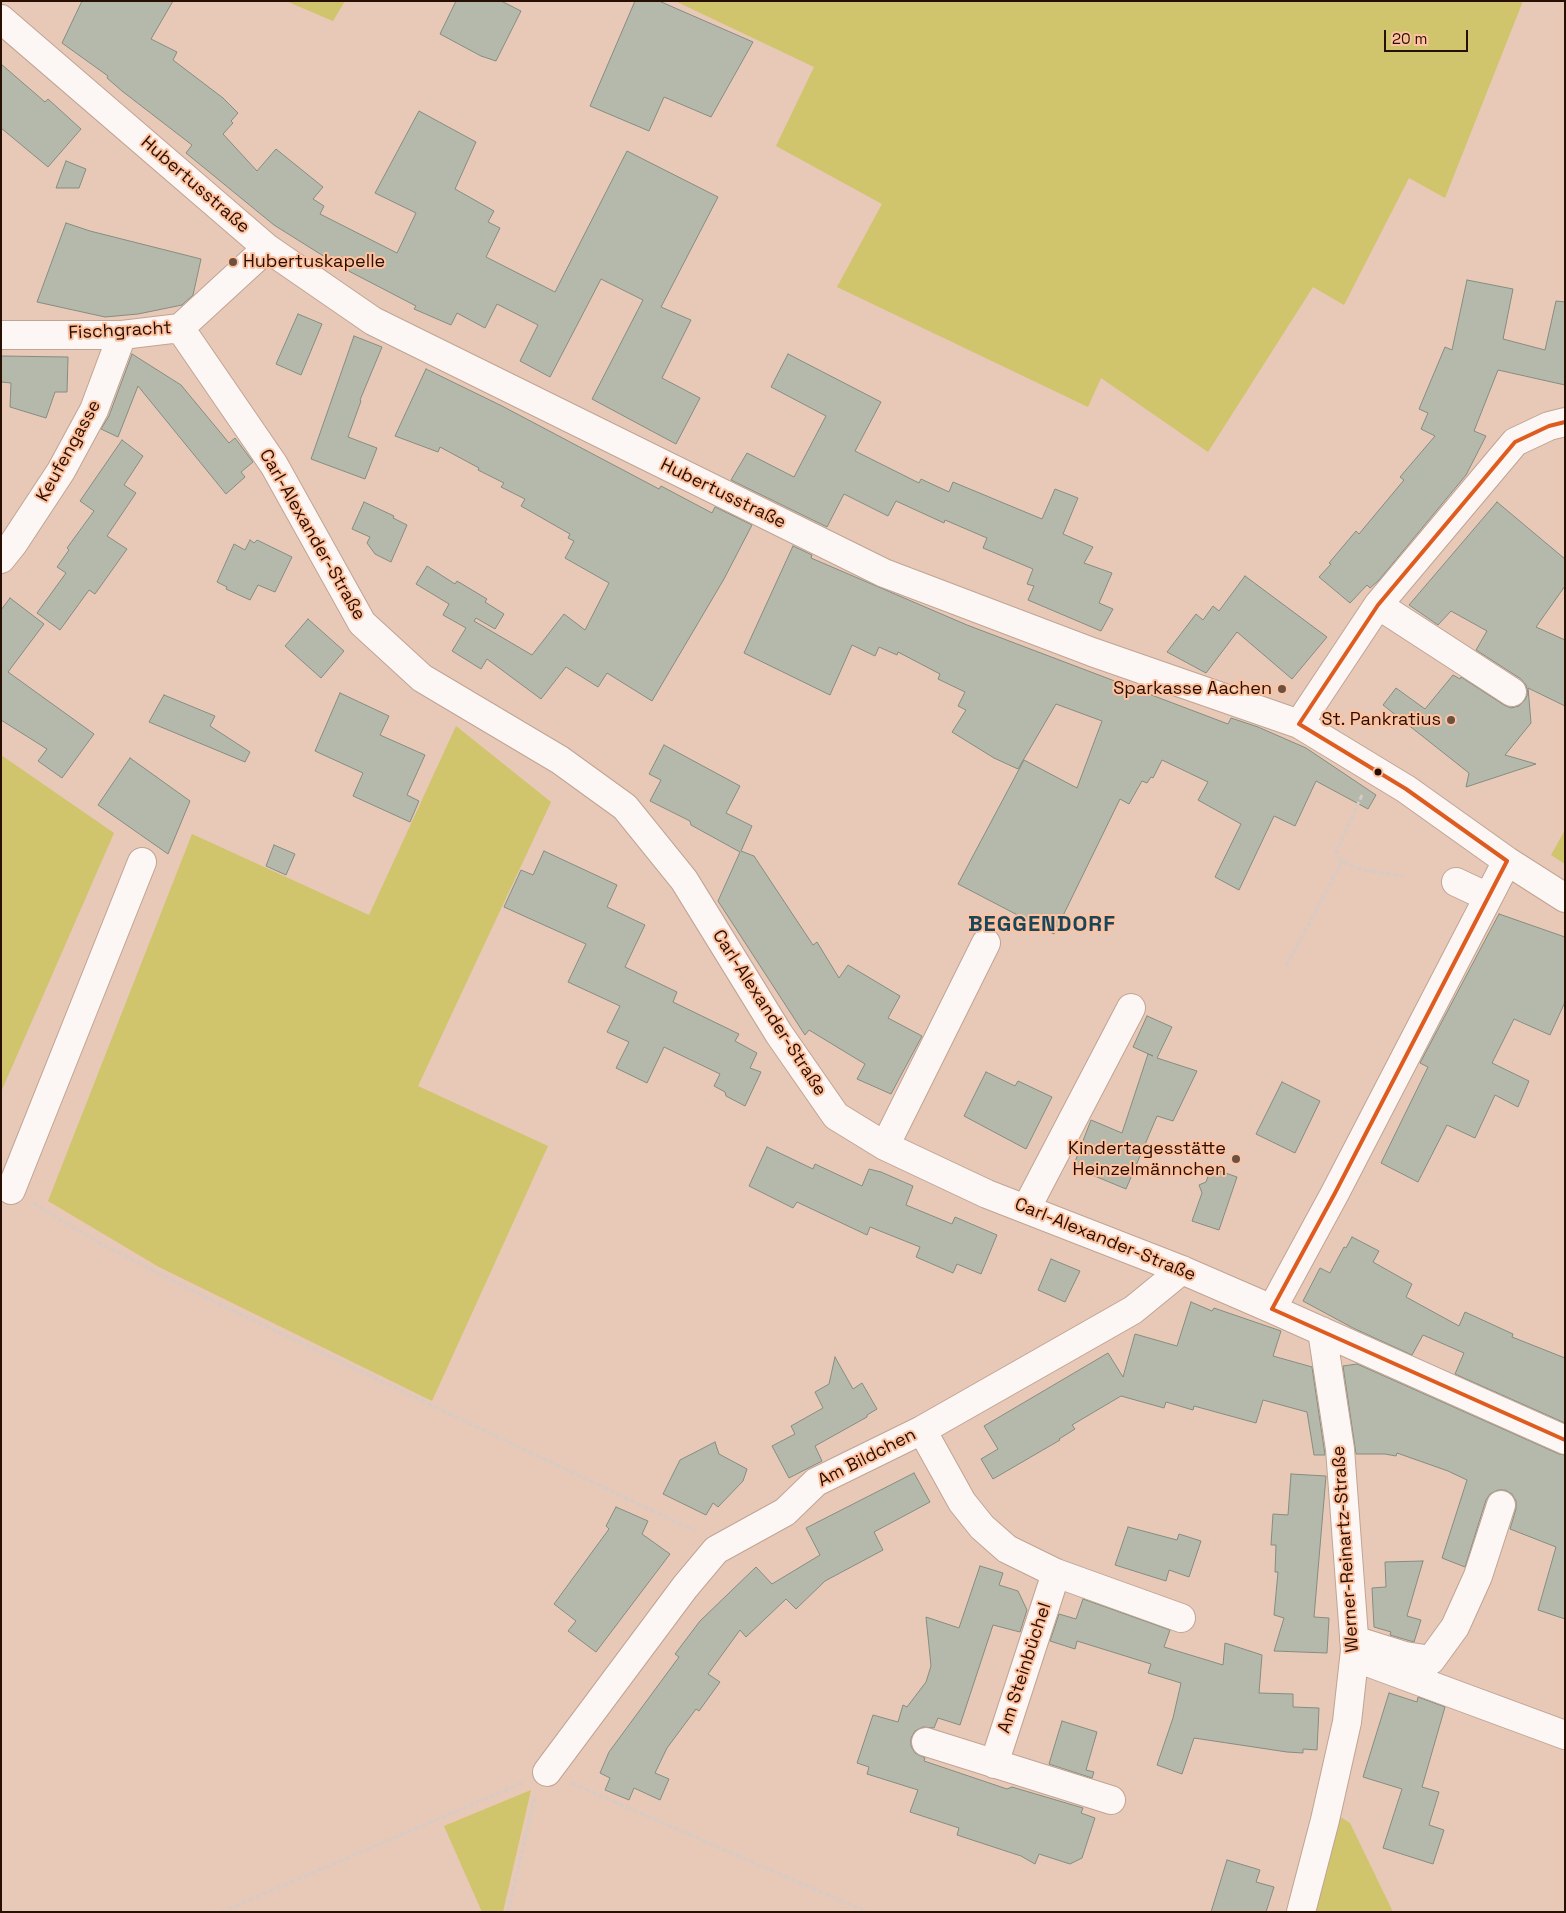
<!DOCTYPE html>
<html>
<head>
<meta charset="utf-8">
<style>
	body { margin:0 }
	#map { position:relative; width:1566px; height:1913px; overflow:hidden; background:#e8c8b6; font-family:"Space Grotesk",sans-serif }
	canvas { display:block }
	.frame { position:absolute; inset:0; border:2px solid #290f01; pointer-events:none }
	.scale { position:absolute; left:1384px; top:30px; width:84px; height:22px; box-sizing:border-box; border:2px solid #290f01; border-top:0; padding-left:6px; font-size:15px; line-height:18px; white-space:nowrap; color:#290f01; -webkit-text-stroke:4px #fec2a0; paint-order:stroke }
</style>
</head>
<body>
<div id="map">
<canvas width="1566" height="1913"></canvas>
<div class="frame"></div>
<div class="scale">20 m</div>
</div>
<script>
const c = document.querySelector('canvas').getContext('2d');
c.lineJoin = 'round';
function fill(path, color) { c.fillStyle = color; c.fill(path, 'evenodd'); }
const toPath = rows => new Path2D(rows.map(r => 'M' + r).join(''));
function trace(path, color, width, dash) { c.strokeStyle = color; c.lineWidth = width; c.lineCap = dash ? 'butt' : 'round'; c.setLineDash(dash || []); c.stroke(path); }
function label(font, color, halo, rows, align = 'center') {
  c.font = font + ' "Space Grotesk",sans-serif'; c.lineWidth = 4; c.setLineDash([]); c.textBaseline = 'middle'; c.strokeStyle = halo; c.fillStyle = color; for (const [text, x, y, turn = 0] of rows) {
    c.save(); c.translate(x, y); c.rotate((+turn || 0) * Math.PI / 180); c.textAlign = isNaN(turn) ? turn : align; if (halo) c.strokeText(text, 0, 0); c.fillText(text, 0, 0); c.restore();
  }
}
const green = toPath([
	[286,1,345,1,333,21],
	[675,1,1523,1,1445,198,1409,178,1344,305,1313,287,1208,452,1101,378,1088,407,837,287,882,204,776,146,814,67],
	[456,726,551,802,418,1086,548,1146,432,1401,159,1267,48,1201,192,834,369,915],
	[1,755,114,833,1,1092],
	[1565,830,1565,864,1551,855],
	[531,1790,503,1912,482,1912,444,1826],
	[1339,1816,1350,1823,1393,1912,1311,1912]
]);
const building = toPath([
	[82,1,173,1,151,39,177,52,173,60,223,98,238,113,231,121,233,123,223,134,257,171,276,149,323,187,313,199,324,206,320,214,397,253,416,213,375,193,419,111,476,142,455,189,494,211,488,222,500,228,486,257,555,292,627,151,718,197,661,307,691,320,662,378,700,398,676,444,592,399,643,300,601,279,550,377,520,361,538,325,497,304,485,328,457,313,451,325,414,309,416,306,341,267,274,225,186,153,192,145,122,91,107,78,108,76,62,43,82,1],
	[456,1,501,1,521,11,496,61,481,56,440,34,456,1],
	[635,1,659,1,753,42,711,117,664,97,649,131,590,106,635,1],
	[1,64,45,102,48,99,81,129,48,167,1,128,1,64],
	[66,161,86,169,79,188,56,188,66,161],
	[66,223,90,231,201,259,193,295,182,305,138,314,105,317,37,302,66,223],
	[1467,280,1513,289,1503,339,1545,350,1556,301,1565,302,1565,385,1498,370,1474,431,1486,436,1466,475,1379,580,1370,588,1367,585,1350,603,1319,577,1331,564,1329,563,1356,531,1359,534,1404,480,1400,477,1435,436,1421,429,1428,413,1419,409,1445,347,1452,350,1467,280],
	[298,314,322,324,301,375,276,364,298,314],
	[354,336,382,347,360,400,361,401,348,437,377,448,365,479,311,459,354,336],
	[132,354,181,385,229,443,235,438,253,462,241,472,245,477,226,494,138,386,118,437,101,429,109,416,132,354],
	[788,354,881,402,855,451,919,483,921,479,949,492,953,482,1042,519,1055,489,1078,498,1063,534,1093,547,1084,563,1112,573,1099,603,1113,609,1101,631,1028,600,1034,586,1027,584,1033,569,983,548,987,538,945,520,944,523,896,501,888,516,844,494,827,527,731,480,747,453,794,477,826,416,771,387,788,354],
	[1,356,68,357,67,392,55,392,46,418,10,407,11,383,1,382,1,356],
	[426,369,502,406,659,489,661,486,712,513,715,507,752,525,724,579,652,701,607,673,598,687,566,667,541,699,487,659,481,669,452,651,466,628,443,615,449,604,416,584,427,566,455,584,457,581,487,599,485,602,504,614,495,629,476,618,474,621,532,655,564,614,585,630,609,583,565,558,574,541,568,538,570,534,521,506,525,499,501,487,504,483,478,470,479,468,440,447,438,452,395,436,426,369],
	[122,440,143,456,124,485,136,493,107,536,127,549,95,594,89,590,60,630,37,613,66,573,57,567,69,550,67,548,94,511,80,501,122,440],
	[364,502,394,516,393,518,407,525,391,562,375,554,367,543,370,537,352,529,364,502],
	[1497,502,1565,559,1565,586,1536,627,1565,640,1565,706,1528,688,1531,723,1505,755,1536,764,1466,787,1469,773,1383,705,1396,688,1425,709,1453,675,1460,679,1461,677,1504,705,1511,708,1519,706,1525,700,1528,693,1526,685,1521,679,1476,650,1487,631,1451,611,1438,625,1409,605,1497,502],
	[250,540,254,543,257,540,292,557,275,592,258,585,250,600,226,589,227,587,217,582,234,544,245,550,250,540],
	[793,546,812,555,811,558,967,625,1228,724,1231,718,1258,727,1306,748,1376,795,1368,809,1316,781,1295,826,1274,816,1239,890,1215,877,1241,824,1198,800,1208,782,1162,760,1153,778,1151,777,1147,783,1142,781,1129,804,1120,799,1054,934,958,884,1024,760,1077,788,1102,721,1056,704,1018,769,994,758,952,732,966,710,958,706,965,692,938,679,940,674,898,652,897,655,879,647,875,656,852,645,830,695,744,653,793,546],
	[1245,576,1327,637,1292,679,1237,632,1206,673,1167,652,1196,614,1203,620,1213,606,1219,611,1245,576],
	[10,598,44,624,8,672,94,734,62,778,38,761,47,749,1,720,1,610,10,598],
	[308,619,344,651,321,678,285,646,308,619],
	[340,693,389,716,380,735,425,755,407,795,419,801,410,822,353,796,363,773,315,751,340,693],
	[164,695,215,716,210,726,250,752,245,762,149,722,164,695],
	[664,745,740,786,726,813,752,826,741,851,754,856,813,945,817,942,839,978,848,965,900,996,888,1018,922,1036,891,1094,857,1079,865,1064,809,1030,805,1035,718,901,740,852,691,825,690,821,650,801,661,780,649,774,664,745],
	[130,758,190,801,168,854,98,805,130,758],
	[274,845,295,854,286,875,266,866,274,845],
	[544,851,617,885,607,907,645,925,625,967,677,992,673,1002,739,1034,735,1041,757,1053,750,1068,761,1072,745,1106,726,1096,725,1092,714,1086,720,1074,664,1047,647,1083,616,1068,629,1042,607,1032,620,1006,568,982,586,944,504,907,521,870,533,875,544,851],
	[1499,914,1565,937,1565,1002,1550,1035,1514,1019,1492,1063,1529,1081,1518,1107,1495,1095,1475,1138,1447,1125,1418,1182,1381,1163,1428,1067,1420,1063,1499,914],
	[1147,1016,1172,1027,1157,1058,1197,1071,1173,1121,1157,1116,1126,1189,1073,1167,1091,1120,1122,1133,1148,1054,1153,1056,1133,1047,1147,1016],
	[986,1072,1015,1086,1018,1081,1052,1097,1026,1149,964,1116,986,1072],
	[1282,1082,1320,1101,1295,1153,1256,1134,1282,1082],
	[767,1147,813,1169,815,1164,862,1186,869,1169,881,1172,913,1186,906,1205,952,1224,955,1217,997,1235,981,1274,957,1264,953,1273,916,1257,920,1247,870,1227,867,1235,797,1202,793,1208,749,1186,767,1147],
	[1211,1168,1237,1177,1219,1230,1192,1221,1202,1193,1199,1185,1206,1182,1211,1168],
	[1352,1237,1379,1251,1373,1262,1412,1284,1406,1297,1459,1326,1465,1312,1513,1334,1512,1337,1565,1358,1565,1423,1455,1374,1464,1353,1423,1335,1412,1355,1353,1328,1303,1301,1320,1268,1330,1273,1344,1247,1346,1248,1352,1237],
	[1051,1259,1080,1271,1065,1302,1038,1290,1051,1259],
	[1191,1302,1212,1311,1214,1308,1281,1331,1273,1356,1312,1367,1325,1455,1314,1455,1307,1412,1263,1400,1256,1423,1194,1406,1193,1410,1166,1402,1164,1408,1121,1396,1072,1425,1075,1429,1059,1439,1060,1440,993,1479,981,1459,998,1449,984,1426,1108,1353,1123,1377,1135,1334,1177,1346,1191,1302],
	[835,1357,853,1389,862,1383,877,1409,867,1415,867,1417,815,1446,822,1461,789,1478,772,1446,795,1434,791,1426,823,1408,815,1392,829,1384,835,1357],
	[1357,1364,1559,1454,1565,1455,1565,1619,1538,1610,1556,1547,1510,1529,1516,1509,1516,1501,1512,1494,1505,1490,1498,1490,1490,1494,1486,1500,1465,1567,1442,1558,1467,1480,1448,1471,1397,1453,1396,1456,1385,1454,1356,1454,1343,1366,1357,1364],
	[715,1442,719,1454,747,1469,743,1481,718,1507,713,1503,706,1515,663,1494,680,1460,715,1442],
	[914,1473,930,1502,874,1532,883,1550,825,1581,796,1609,786,1599,746,1637,740,1630,708,1674,720,1682,699,1711,696,1709,667,1748,655,1773,669,1779,660,1800,634,1788,629,1800,605,1790,610,1778,600,1773,609,1752,679,1657,675,1654,700,1621,756,1567,772,1584,820,1555,806,1528,914,1473],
	[1291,1474,1326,1476,1314,1617,1329,1618,1327,1653,1274,1651,1284,1618,1274,1615,1278,1572,1275,1572,1276,1545,1271,1545,1273,1514,1288,1515,1291,1474],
	[616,1507,648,1521,642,1534,670,1554,596,1652,568,1631,576,1621,554,1604,609,1529,606,1526,616,1507],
	[1128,1527,1177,1540,1179,1534,1201,1541,1189,1577,1169,1570,1166,1581,1115,1565,1128,1527],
	[1423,1561,1407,1616,1421,1620,1414,1642,1390,1635,1391,1632,1374,1627,1372,1588,1386,1587,1385,1562,1423,1561],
	[980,1566,1003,1573,999,1585,1018,1591,1027,1610,1020,1632,993,1625,960,1725,938,1718,934,1728,923,1727,915,1731,911,1738,911,1746,915,1753,925,1758,924,1761,1007,1789,1012,1787,1083,1808,1081,1813,1095,1818,1082,1858,1070,1864,1039,1854,1035,1864,1021,1856,957,1835,959,1828,910,1812,918,1790,867,1774,869,1767,857,1763,873,1715,898,1722,903,1705,907,1707,926,1682,931,1666,926,1617,959,1628,980,1566],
	[1083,1599,1170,1630,1164,1647,1223,1665,1225,1643,1262,1655,1259,1693,1293,1694,1293,1707,1319,1708,1317,1750,1303,1749,1303,1753,1287,1752,1194,1738,1182,1774,1157,1765,1173,1718,1181,1683,1148,1673,1151,1664,1077,1641,1075,1649,1050,1641,1059,1614,1076,1619,1083,1599],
	[1389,1693,1417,1702,1418,1697,1445,1707,1422,1787,1439,1792,1429,1825,1444,1830,1433,1864,1383,1848,1402,1789,1363,1777,1389,1693],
	[1062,1721,1097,1732,1086,1770,1094,1772,1092,1778,1049,1764,1062,1721],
	[1227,1860,1260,1870,1256,1882,1274,1887,1266,1912,1211,1912,1227,1860]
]);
const path = toPath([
	[1362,795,1336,852,1342,862,1363,870,1403,876],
	[1286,966,1342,862],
	[33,1203,98,1242,209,1299,695,1531],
	[571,1783,867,1912],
	[221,1912,522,1783],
	[508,1912,535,1797]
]);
const minor = toPath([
	[1,19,267,248,373,321,884,573,1092,652,1299,724,1406,789,1507,861,1565,898],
	[180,328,274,465,362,623,422,678,560,760,625,807,684,880,779,1034,836,1116,885,1146,987,1194,1182,1270,1272,1309,1565,1440],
	[1,335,122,335,180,328,267,248],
	[1,559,13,544,61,471,94,410,122,335],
	[1378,605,1512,692],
	[1299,724,1378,605,1515,442,1549,426,1565,422],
	[1456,882,1488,897],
	[885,1146,986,943],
	[11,1190,142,862],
	[1026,1209,1131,1008],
	[1272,1309,1335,1193,1507,861],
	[922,1430,962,1502,982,1527,1007,1549,1056,1573,1181,1618],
	[1354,1640,1405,1656,1431,1660,1455,1627,1478,1576,1501,1505],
	[1370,1663,1565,1735],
	[926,1742,1111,1800],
	[994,1764,1056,1573],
	[547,1772,685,1587,716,1550,785,1512,816,1482,922,1430,1133,1310,1182,1270],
	[1301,1912,1325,1820,1347,1722,1355,1650,1340,1449,1322,1331]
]);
const bus1 = toPath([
	[1299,724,1378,605,1515,442,1549,426,1565,422],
	[1299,724,1406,789,1507,861],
	[1272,1309,1335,1193,1507,861],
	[1272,1309,1565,1440]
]);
const markers = [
	[233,262,5,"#6c5040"],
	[1282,689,5,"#6c5040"],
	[1451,720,5,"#6c5040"],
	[1378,772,4.5,"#290f01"],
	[1236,1159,5,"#6c5040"]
];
const streetNames = [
	["Hubertusstraße",195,185,41],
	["Fischgracht",120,331,-3],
	["Keufengasse",69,451,-61],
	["Hubertusstraße",723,494,26],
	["Carl-Alexander-Straße",312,535,60],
	["Carl-Alexander-Straße",769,1013,57],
	["Carl-Alexander-Straße",1105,1240,22],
	["Am Bildchen",867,1458,-27],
	["Werner-Reinartz-Straße",1346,1549,-94],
	["Am Steinbüchel",1025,1668,-72]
];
const poiNames = [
	["Hubertuskapelle",243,262,"left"],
	["Sparkasse Aachen",1272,689],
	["St. Pankratius",1441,720],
	["Kindertagesstätte",1226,1149],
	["Heinzelmännchen",1226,1170]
];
const districtNames = [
	["BEGGENDORF",1042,925]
];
fill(green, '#d0c46c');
fill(building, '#b5b9ab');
trace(building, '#848d80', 1);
trace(minor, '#c0a494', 30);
trace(path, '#d6cbc5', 3, [5, 2.5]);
trace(minor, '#fcf7f4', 28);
trace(bus1, '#de5c1f', 4);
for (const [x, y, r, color] of markers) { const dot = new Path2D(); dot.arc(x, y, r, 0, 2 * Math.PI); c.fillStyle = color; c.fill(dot); trace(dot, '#fec2a0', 2); }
label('18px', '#290f01', '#fec2a0', streetNames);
label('18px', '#290f01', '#fec2a0', poiNames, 'right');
c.letterSpacing = '1px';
label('bold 22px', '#174559', '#fec2a0', districtNames);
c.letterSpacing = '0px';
</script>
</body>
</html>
